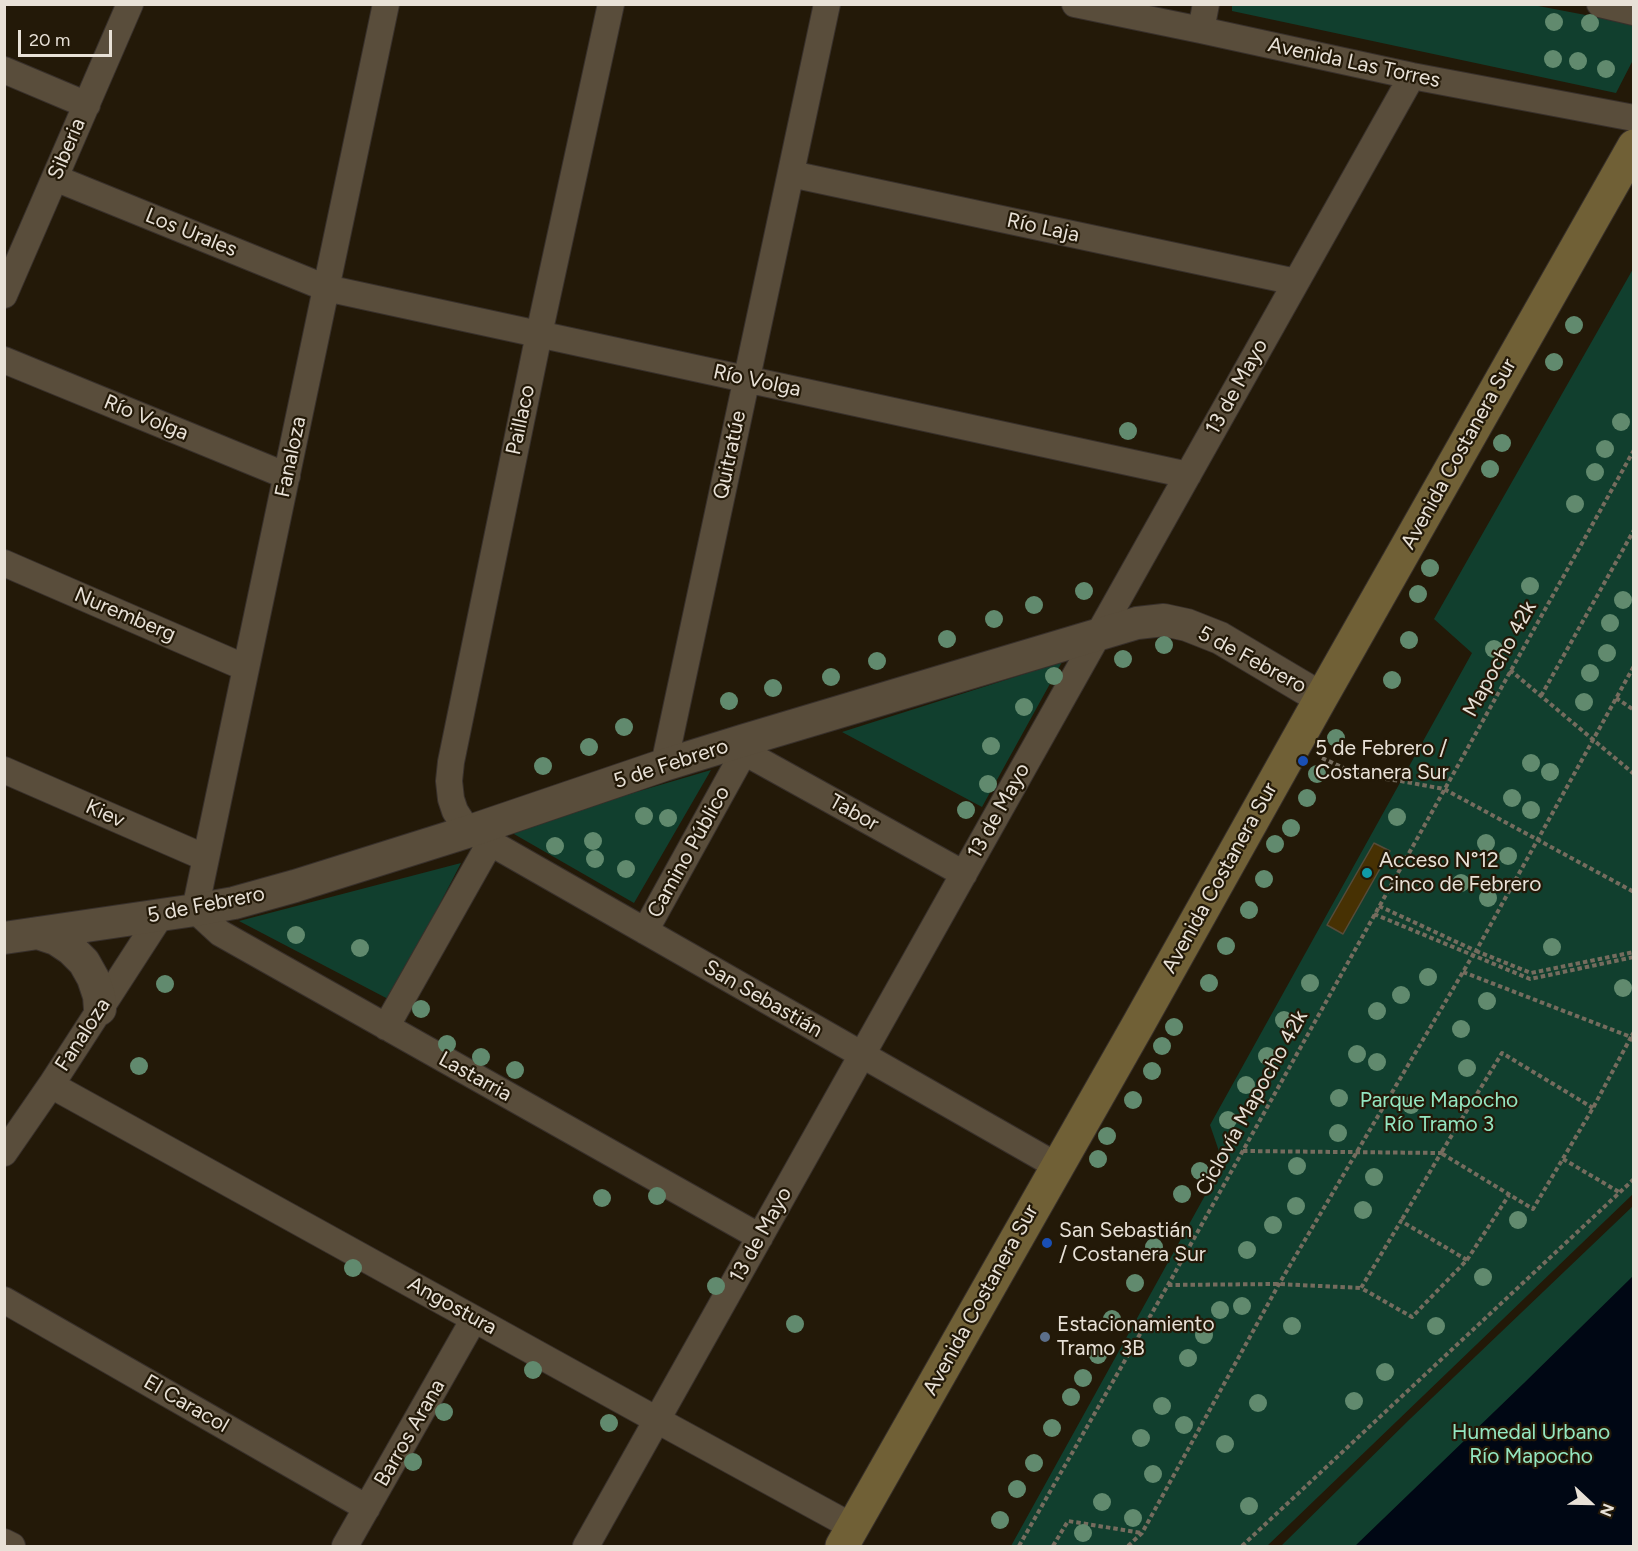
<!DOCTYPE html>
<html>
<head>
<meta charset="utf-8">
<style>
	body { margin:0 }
	#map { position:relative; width:1638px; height:1551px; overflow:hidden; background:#231908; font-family:Figtree,sans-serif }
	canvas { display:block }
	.frame { position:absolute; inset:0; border:6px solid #e8e1d7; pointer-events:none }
	.north { position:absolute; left:1560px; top:1473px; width:60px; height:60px; -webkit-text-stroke:4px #231908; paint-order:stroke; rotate:112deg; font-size:16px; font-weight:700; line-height:24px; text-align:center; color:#e8e1d7 }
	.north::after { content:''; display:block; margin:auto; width:21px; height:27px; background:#e8e1d7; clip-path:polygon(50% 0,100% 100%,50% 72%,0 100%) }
	.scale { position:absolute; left:18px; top:30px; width:94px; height:27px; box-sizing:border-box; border:3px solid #e8e1d7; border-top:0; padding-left:8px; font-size:18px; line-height:21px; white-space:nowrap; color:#e8e1d7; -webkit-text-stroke:4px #231908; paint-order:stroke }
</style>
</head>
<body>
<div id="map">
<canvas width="1638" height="1551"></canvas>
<div class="frame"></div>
<div class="north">N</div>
<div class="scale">20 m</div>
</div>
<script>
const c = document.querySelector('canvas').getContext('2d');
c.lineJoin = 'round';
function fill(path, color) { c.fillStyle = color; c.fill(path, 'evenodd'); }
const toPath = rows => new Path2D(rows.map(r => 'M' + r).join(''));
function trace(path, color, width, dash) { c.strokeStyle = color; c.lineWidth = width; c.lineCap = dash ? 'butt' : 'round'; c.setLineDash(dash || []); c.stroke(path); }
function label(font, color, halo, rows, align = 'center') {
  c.font = font + ' Figtree,sans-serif'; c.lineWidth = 4.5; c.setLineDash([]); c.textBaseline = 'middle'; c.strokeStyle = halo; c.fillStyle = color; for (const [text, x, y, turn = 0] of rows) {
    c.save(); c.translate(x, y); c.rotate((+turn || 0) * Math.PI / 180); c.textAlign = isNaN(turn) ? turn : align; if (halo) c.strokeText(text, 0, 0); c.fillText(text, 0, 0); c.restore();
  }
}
const green = toPath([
	[1232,4,1533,5,1633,24,1633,60,1616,93,1232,11],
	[1633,269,1633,1194,1267,1546,1011,1546,1223,1163,1210,1125,1472,653,1434,619],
	[1062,662,982,807,842,732],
	[711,770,634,903,507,830],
	[461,863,390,1000,239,921],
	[1633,1206,1633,1546,1281,1546,1410,1419]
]);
const water = toPath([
	[1633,1276,1633,1546,1355,1546,1524,1383]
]);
const building = toPath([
	[1374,843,1390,851,1343,934,1327,925,1374,843]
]);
const path = toPath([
	[1510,670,1634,774],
	[1541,696,1634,530],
	[1616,698,1634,710],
	[1322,758,1361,776,1401,781,1444,789,1634,892],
	[1379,906,1476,951,1634,666],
	[1374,914,1530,979,1634,957],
	[1463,972,1631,1037,1593,1108,1533,1209,1441,1153,1502,1053,1593,1108],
	[1634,1032,1631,1037,1634,1042],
	[1243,1151,1441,1153,1401,1221],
	[1563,1159,1619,1192],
	[1467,1260,1401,1221,1361,1288,1412,1317,1467,1260,1509,1195],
	[1168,1285,1279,1284,1361,1288],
	[1019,1546,1168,1285,1634,450],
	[1053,1546,1068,1521,1142,1533],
	[1128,1546,1142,1533,1279,1284,1473,955,1476,951,1531,973,1634,952],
	[1242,1546,1634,1179]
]);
const minor = toPath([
	[386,4,195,910,220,933,760,1237],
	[611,4,539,334,451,762,449,781,451,799,455,811,462,822,470,831,1057,1166],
	[1075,4,1201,30,1412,76,1634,118],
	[1600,4,1634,12],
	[1201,30,1206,4],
	[4,70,87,105],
	[791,174,1296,282],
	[55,178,326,288,1188,475],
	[4,295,130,4],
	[4,360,287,476],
	[4,563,246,668],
	[744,752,964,874],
	[664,765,827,4],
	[4,770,206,858],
	[645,931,744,752,745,740],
	[386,1027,490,843],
	[51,1085,657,1420,853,1527],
	[4,1153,51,1085,161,915],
	[4,1300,367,1508],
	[4,1542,12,1546],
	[345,1546,474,1319],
	[586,1546,1412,76]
]);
const tertiary = toPath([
	[38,933,56,939,71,949,84,962,93,978,99,996,100,1009],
	[4,938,195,910,234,903,295,886,470,831,664,765,745,740,1137,623,1164,620,1187,625,1220,638,1321,698]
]);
const secondary = toPath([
	[842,1546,1138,1025,1321,698,1634,146]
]);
const trees = [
	[1554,22],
	[1590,23],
	[1553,59],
	[1578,61],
	[1606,69],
	[1574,325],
	[1554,362],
	[1621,422],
	[1128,431],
	[1502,443],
	[1605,449],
	[1490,469],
	[1595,472],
	[1575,504],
	[1430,568],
	[1530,586],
	[1084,591],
	[1418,594],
	[1623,600],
	[1034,605],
	[994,619],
	[1610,623],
	[947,639],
	[1409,640],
	[1164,645],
	[1494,649],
	[1607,653],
	[1123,659],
	[877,661],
	[1590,673],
	[1054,676],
	[831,677],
	[1392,680],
	[773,688],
	[729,701],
	[1584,702],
	[1024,707],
	[624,727],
	[1336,738],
	[991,746],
	[589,747],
	[1531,763],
	[543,766],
	[1550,772],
	[1317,774],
	[988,784],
	[1307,798],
	[1512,798],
	[966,810],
	[1531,810],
	[644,816],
	[1397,817],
	[668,818],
	[1291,828],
	[593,841],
	[1486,843],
	[1275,844],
	[555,846],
	[1508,856],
	[595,859],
	[626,869],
	[1264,879],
	[1461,883],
	[1488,898],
	[1249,910],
	[296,935],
	[1226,946],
	[1552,947],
	[360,948],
	[1428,977],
	[1209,983],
	[1310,983],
	[165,984],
	[1623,988],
	[1401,995],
	[1487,1001],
	[421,1009],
	[1377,1011],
	[1284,1020],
	[1174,1027],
	[1461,1029],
	[447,1044],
	[1162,1046],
	[1357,1054],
	[1267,1056],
	[481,1057],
	[1377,1062],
	[139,1066],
	[1467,1068],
	[515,1070],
	[1152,1071],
	[1246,1085],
	[1339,1098],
	[1133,1100],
	[1411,1105],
	[1228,1120],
	[1338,1133],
	[1107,1136],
	[1098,1159],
	[1297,1166],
	[1200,1171],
	[1374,1177],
	[1182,1194],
	[657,1196],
	[602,1198],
	[1296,1206],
	[1363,1210],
	[1518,1220],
	[1273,1225],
	[1154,1247],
	[1247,1250],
	[353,1268],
	[1483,1277],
	[1135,1283],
	[716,1286],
	[1242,1306],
	[1220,1310],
	[1112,1319],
	[795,1324],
	[1292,1326],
	[1436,1326],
	[1204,1335],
	[1098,1355],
	[1188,1358],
	[533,1370],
	[1385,1372],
	[1083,1378],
	[1071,1397],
	[1354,1401],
	[1258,1403],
	[1162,1406],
	[444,1412],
	[609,1423],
	[1184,1425],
	[1052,1428],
	[1141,1438],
	[1225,1444],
	[413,1462],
	[1034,1463],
	[1153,1474],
	[1017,1489],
	[1102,1502],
	[1249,1506],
	[1133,1518],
	[1000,1520],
	[1083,1533]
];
const markers = [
	[1303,761,6,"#1a4fb4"],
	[1367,873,6,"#0f9aa8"],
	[1047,1243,6,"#1a4fb4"],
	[1045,1337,6,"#5c6f8a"]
];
const streetNames = [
	["Avenida Las Torres",1354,63,12],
	["Siberia",67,149,-67],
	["Río Laja",1043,228,12],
	["Los Urales",191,233,22],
	["Río Volga",757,381,12],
	["13 de Mayo",1237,387,-61],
	["Río Volga",146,418,22],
	["Paillaco",521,420,-78],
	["Avenida Costanera Sur",1459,454,-61],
	["Quitratúe",730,455,-78],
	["Fanaloza",291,457,-78],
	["Nuremberg",125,615,23],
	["Mapocho 42k",1500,659,-61],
	["5 de Febrero",1252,660,28],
	["5 de Febrero",671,764,-18],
	["13 de Mayo",999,811,-61],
	["Tabor",854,813,29],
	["Kiev",105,814,24],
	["Camino Público",689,852,-61],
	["Avenida Costanera Sur",1220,878,-61],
	["5 de Febrero",206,905,-11],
	["San Sebastián",763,999,30],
	["Fanaloza",83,1035,-57],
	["Lastarria",475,1077,29],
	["Ciclovía Mapocho 42k",1252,1103,-61],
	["13 de Mayo",761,1235,-61],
	["Avenida Costanera Sur",981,1300,-61],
	["Angostura",452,1306,29],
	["El Caracol",186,1404,30],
	["Barros Arana",410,1433,-60]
];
const poiNames = [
	["5 de Febrero /",1315,749],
	["Costanera Sur",1315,773],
	["Acceso N°12",1379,861],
	["Cinco de Febrero",1379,885],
	["San Sebastián",1059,1231],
	["/ Costanera Sur",1059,1255],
	["Estacionamiento",1057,1325],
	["Tramo 3B",1057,1349]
];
const parkNames = [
	["Parque Mapocho",1439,1101],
	["Río Tramo 3",1439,1125],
	["Humedal Urbano",1531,1433],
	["Río Mapocho",1531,1457]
];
fill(green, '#113f2e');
fill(water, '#000714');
fill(building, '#473103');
trace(building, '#564b39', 1.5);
trace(minor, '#38302b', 28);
trace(tertiary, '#38302b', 34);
trace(secondary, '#38302b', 35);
trace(path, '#756c5e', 4, [4.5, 3]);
trace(minor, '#594d3b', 26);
trace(tertiary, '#594d3b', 32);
trace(secondary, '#706036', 33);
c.fillStyle = '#618a6e';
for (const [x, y] of trees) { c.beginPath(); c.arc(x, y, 9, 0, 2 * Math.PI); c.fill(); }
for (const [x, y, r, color] of markers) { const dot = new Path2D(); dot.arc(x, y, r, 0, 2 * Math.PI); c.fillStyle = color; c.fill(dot); trace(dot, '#231908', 2); }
label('21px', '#e8e1d7', '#231908', streetNames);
label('21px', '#e8e1d7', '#231908', poiNames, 'left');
label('21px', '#94e7c2', '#231908', parkNames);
</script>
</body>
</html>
